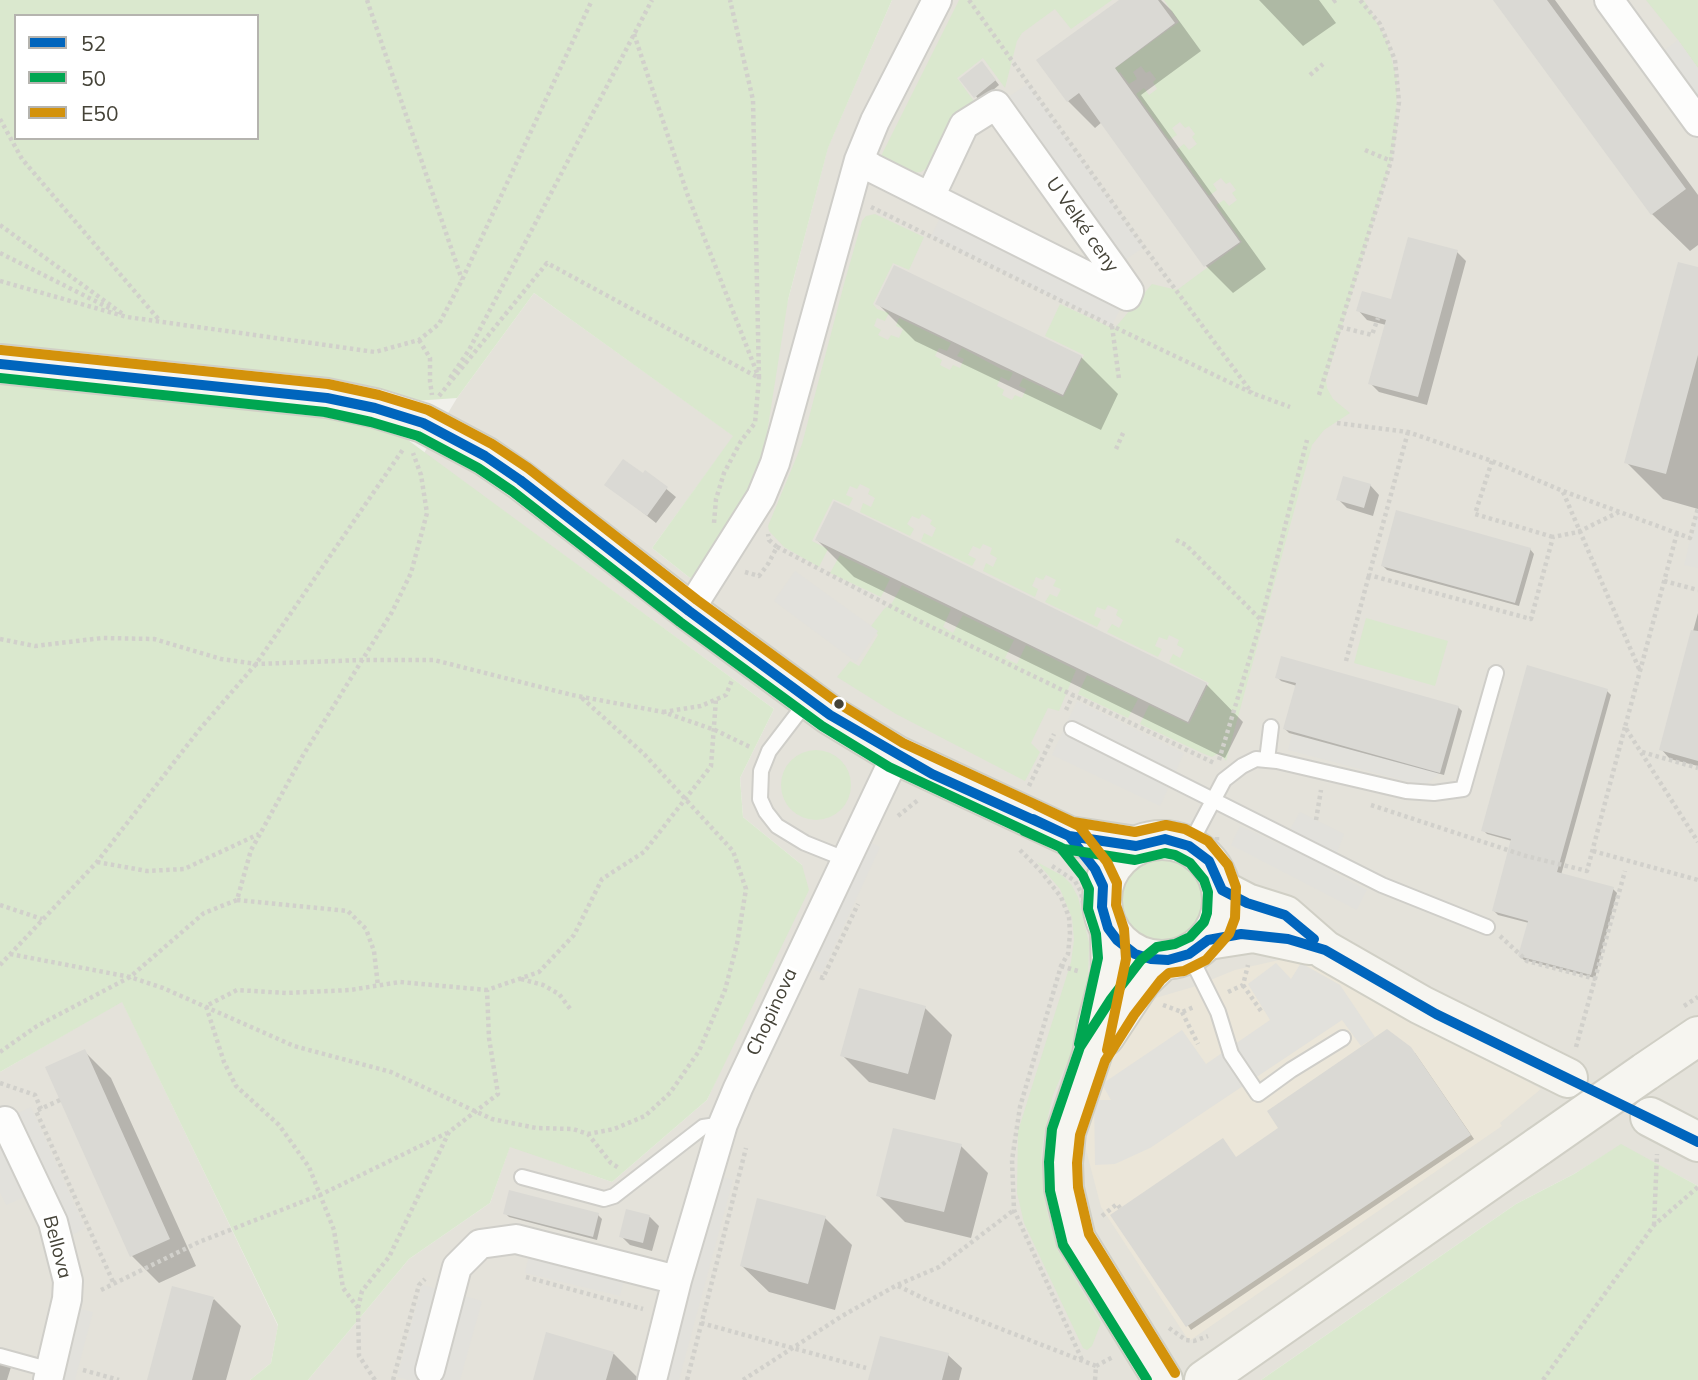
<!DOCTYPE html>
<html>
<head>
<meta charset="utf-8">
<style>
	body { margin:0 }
	#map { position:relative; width:1698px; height:1380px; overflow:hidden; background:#f1f0eb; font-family:Mulish,sans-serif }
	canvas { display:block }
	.legend { position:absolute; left:14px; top:14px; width:245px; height:126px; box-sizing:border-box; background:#fff; border:2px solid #b5b4af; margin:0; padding:9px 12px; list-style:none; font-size:21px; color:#454338 }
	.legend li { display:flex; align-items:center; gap:14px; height:35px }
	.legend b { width:35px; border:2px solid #b5b4af }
</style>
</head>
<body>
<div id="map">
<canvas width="1698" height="1380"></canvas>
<ul class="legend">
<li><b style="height:9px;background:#0065bd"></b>52</li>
<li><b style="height:9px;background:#00a651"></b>50</li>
<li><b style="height:9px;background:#d3920b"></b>E50</li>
</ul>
</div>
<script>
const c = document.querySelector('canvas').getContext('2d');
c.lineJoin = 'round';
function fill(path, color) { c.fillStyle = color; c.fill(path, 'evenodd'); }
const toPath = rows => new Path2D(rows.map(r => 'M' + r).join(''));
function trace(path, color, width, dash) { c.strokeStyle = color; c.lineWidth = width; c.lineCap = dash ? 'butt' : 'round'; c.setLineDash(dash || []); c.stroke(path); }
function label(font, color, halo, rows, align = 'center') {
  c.font = font + ' Mulish,sans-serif'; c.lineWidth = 7; c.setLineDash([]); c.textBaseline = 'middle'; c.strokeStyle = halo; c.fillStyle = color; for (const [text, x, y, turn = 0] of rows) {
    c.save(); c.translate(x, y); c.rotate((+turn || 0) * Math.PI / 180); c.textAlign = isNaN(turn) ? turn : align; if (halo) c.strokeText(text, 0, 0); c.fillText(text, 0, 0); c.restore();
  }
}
const residential = toPath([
	[892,0,1698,0,1698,1186,1621,1145,1574,1174,1516,1204,1261,1380,308,1380,409,1259,490,1203,510,1146,612,1182,707,1100,728,1054,802,865,743,817,740,778,774,709,424,453,457,398,534,293,734,436,652,548,690,578,788,300,828,147],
	[122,1001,278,1326,271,1363,250,1380,0,1380,0,1072]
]);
const commercial = toPath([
	[1297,956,1541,1089,1500,1123,1502,1126,1189,1341,1101,1207,1084,1142,1106,1063,1152,999,1193,987,1235,970]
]);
const green = toPath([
	[0,0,892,0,828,148,788,300,763,458,736,514,697,574,690,578,652,548,733,436,534,293,457,398,414,401,0,346],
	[16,16,257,16,257,138,16,138],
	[959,0,1112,0,1071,29,1055,9,1022,33,1017,41,1005,88,983,58,957,78,979,108,934,163,921,172,910,173,881,156],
	[1164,0,1364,0,1387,41,1397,80,1396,133,1392,157,1326,380,1327,388,1333,399,1350,413,1324,430,1312,445,1226,761,1219,753,1212,757,1202,753,1140,724,1149,705,1189,724,1209,683,1169,662,1173,654,1180,658,1184,649,1177,645,1179,640,1169,635,1167,640,1159,637,1155,646,1162,649,1158,657,1107,632,1112,624,1119,628,1123,620,1116,615,1118,610,1108,605,1105,610,1097,607,1094,616,1101,619,1097,627,1045,602,1050,594,1057,597,1061,589,1053,586,1056,580,1046,575,1043,580,1036,577,1032,586,1038,589,1035,597,983,571,986,563,993,567,997,558,990,554,992,548,983,544,980,549,973,546,968,555,976,559,972,566,921,541,924,533,932,537,936,528,930,524,932,520,922,514,919,519,912,516,907,524,914,529,910,536,860,512,863,503,871,507,875,498,868,494,870,489,860,484,857,489,850,486,846,495,853,498,849,506,833,499,812,541,828,549,819,567,784,547,769,531,768,526,802,444,844,284,862,221,866,216,875,214,924,237,909,270,893,263,873,304,877,309,889,313,885,321,877,318,874,326,881,330,878,335,888,340,891,335,899,338,903,329,896,326,899,318,951,343,947,351,939,348,935,356,942,360,940,365,950,370,953,365,960,368,964,359,957,356,962,348,1001,369,1009,371,1013,373,1009,381,1001,377,997,386,1004,390,1002,395,1012,400,1015,395,1022,398,1026,389,1019,386,1023,378,1063,397,1084,355,1045,336,1060,304,1114,329,1152,284,1177,290,1242,242,1216,205,1224,200,1229,206,1237,200,1232,193,1236,190,1230,182,1226,184,1221,178,1213,184,1217,190,1209,196,1176,150,1184,144,1189,150,1197,144,1192,137,1195,134,1189,126,1185,128,1180,122,1172,128,1177,135,1169,140,1136,94,1144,88,1149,95,1157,89,1153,82,1156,79,1150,71,1146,73,1141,66,1133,72,1137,79,1129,84,1120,72,1117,74,1114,69,1179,22],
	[1646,0,1698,0,1698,68,1678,40],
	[0,381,324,415,397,432,774,709,740,778,743,817,802,865,809,890,707,1100,612,1182,510,1147,490,1203,409,1259,308,1380,250,1380,271,1363,278,1325,122,1002,0,1072],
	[840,555,890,579,881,597,830,573],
	[902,585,951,609,943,627,953,633,963,615,1014,640,1005,658,1017,664,1026,645,1076,670,1059,711,1048,708,1031,743,1040,752,1025,781,896,714,837,677,850,661,859,666,878,635,871,626,884,609,892,603],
	[1366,618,1448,641,1435,686,1354,663],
	[1087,675,1138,699,1128,718,1078,694],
	'781 785a35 35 0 1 1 70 0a35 35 0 1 1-70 0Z',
	'1121 899a41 41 0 1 1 82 0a41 41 0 1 1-82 0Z',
	[1037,862,1063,876,1071,884,1078,897,1089,943,1088,980,1096,984,1085,1021,1053,1095,1044,1133,1041,1157,1046,1208,1057,1249,1101,1323,1092,1346,1087,1350,1083,1348,1024,1223,1017,1193,1018,1131,1071,962,1074,940,1072,918,1060,889],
	[1621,1144,1698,1186,1698,1380,1261,1380,1516,1204,1574,1174]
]);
const parking = toPath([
	[1678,40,1698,68,1698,122,1652,60],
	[1028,84,1144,247,1113,268,996,105],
	[946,205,1127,296,1112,326,931,237],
	[1698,508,1698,568,1684,565],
	[795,571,878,631,856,662,774,601],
	[1077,701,1184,753,1160,806,1052,755],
	[1292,734,1440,773,1424,786,1288,750],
	[1300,812,1344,834,1330,871,1367,890,1357,910,1231,845,1240,826,1281,845],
	[863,839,880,847,822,973,805,966],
	[1276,963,1291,979,1301,963,1340,985,1375,1037,1361,1046,1342,1020,1150,1148,1115,1164,1095,1165,1094,1100,1111,1100,1102,1084,1182,1030,1206,1064,1270,1020,1248,984],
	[31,1107,85,1228,70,1236,48,1187,6,1205,0,1193,0,1121],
	[716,1175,733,1180,679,1380,661,1380],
	[529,1254,625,1277,620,1296,525,1273],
	[422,1285,482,1301,460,1380,408,1380,397,1377],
	[77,1308,93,1312,75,1380,59,1380]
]);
const shadow = toPath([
	[1122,0,1161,0,1172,11,1201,51,1141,95,1266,269,1233,293,1206,266,1102,122,1095,128,1068,101],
	[1259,0,1319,0,1336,23,1303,46],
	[1495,0,1555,0,1698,195,1698,245,1690,251,1652,214],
	[986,68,999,85,980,101,962,79],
	[1457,252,1466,261,1427,405,1379,392,1370,383,1386,325,1367,320,1358,310,1393,301],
	[1698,269,1698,509,1663,499,1626,462],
	[878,304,1081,357,1118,394,1101,430,915,341],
	[646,472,676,497,656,523,607,484,643,476],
	[1370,485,1379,495,1373,516,1347,508,1338,499],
	[817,540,1206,684,1243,722,1225,758,854,577],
	[1530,549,1534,554,1519,606,1387,570,1383,566],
	[1698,613,1698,766,1670,759,1661,749],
	[1277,677,1458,707,1462,711,1444,775,1289,733,1285,729,1297,686,1281,681],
	[1607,691,1611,695,1561,875,1613,889,1617,893,1595,978,1524,960,1520,956,1529,923,1498,915,1494,911,1512,841,1487,834,1483,830],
	[925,1008,952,1035,935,1100,869,1082,842,1055],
	[84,1051,111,1078,196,1266,159,1283,132,1256],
	[1415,1053,1474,1139,1191,1330,1113,1215,1237,1159],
	[961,1146,988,1173,971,1238,905,1222,878,1195],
	[627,1211,650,1217,659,1226,652,1251,630,1245,621,1236],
	[505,1213,598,1215,602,1219,597,1240,509,1217],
	[825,1218,852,1245,835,1310,769,1292,741,1265],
	[214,1299,241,1326,226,1380,149,1380],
	[548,1334,614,1354,640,1380,534,1380],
	[948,1355,962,1368,959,1380,870,1380],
	[0,1356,11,1367,7,1380,0,1380]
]);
const building = toPath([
	[1119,0,1158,0,1175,23,1115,68,1240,242,1204,267,1079,93,1067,102,1036,60],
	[1493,0,1547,0,1686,189,1651,215],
	[982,61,996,80,974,98,959,79],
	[1408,237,1458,250,1418,397,1368,384,1386,320,1356,311,1362,291,1391,299],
	[1678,262,1698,267,1698,355,1666,474,1624,463],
	[894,265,1082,356,1063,395,875,304],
	[623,459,643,473,645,470,668,487,647,516,604,485],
	[1343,476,1371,484,1364,508,1336,500],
	[834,501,1207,683,1188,722,815,540],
	[1396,510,1531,548,1515,603,1381,566],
	[1691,630,1698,631,1698,761,1659,750],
	[1281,656,1459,706,1440,773,1283,729,1296,683,1275,678],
	[1527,665,1608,689,1557,872,1614,887,1591,975,1518,956,1528,921,1492,911,1511,839,1481,831],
	[859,988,926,1006,908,1074,840,1056],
	[1387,1029,1411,1047,1471,1135,1186,1327,1110,1215,1223,1138,1236,1157,1278,1128,1267,1111],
	[85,1049,170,1239,130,1257,45,1067],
	[893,1128,962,1144,944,1212,876,1196],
	[509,1190,599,1213,593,1237,503,1214],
	[757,1198,826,1216,808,1284,740,1266],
	[626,1209,650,1215,643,1243,619,1237],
	[172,1286,214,1297,192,1380,147,1380],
	[546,1332,614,1352,606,1380,533,1380],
	[880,1336,949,1353,942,1380,868,1380]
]);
const path = toPath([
	[367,0,462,280],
	[969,0,1144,247,1252,393],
	[1333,2,1336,0],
	[634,34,688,196,759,378,755,423,741,441,724,473,716,499,714,523],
	[1310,75,1323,64],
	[0,119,22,159,160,321],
	[1365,150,1391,161],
	[871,207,1112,326,1252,393,1290,407],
	[0,225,124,315],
	[0,253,113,310],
	[0,281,127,317,375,352,419,340,439,324,462,280,592,0],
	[1112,326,1119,379],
	[1340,327,1372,335,1378,318],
	[419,340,430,358,430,381,432,395],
	[450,378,469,350,652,0],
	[1319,395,1391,161,1399,102,1395,60,1380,24,1360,0],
	[439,396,547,263,759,378,753,100,730,0],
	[1337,423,1408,432,1492,461,1563,491,1690,538,1698,508],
	[1408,432,1369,575,1531,619,1553,537,1578,532,1619,512],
	[1116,449,1124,431],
	[1492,461,1475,514,1553,537],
	[1563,492,1640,671],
	[1677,533,1625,727,1698,842],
	[1176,540,1186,545,1261,620],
	[777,547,917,620,1216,764],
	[745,572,759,576,768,564,777,547,769,540,768,534],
	[1664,581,1698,590],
	[0,639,35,646,102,638,154,639,221,659,256,664,362,660,434,660,572,695,663,712,715,730,752,748],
	[1346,661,1369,575],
	[582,698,644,754,733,851,746,889,737,944,725,990,699,1051,670,1093,645,1116,614,1129,588,1134],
	[1066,710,1073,695],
	[663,712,701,706,726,695,732,680],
	[1642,752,1698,768],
	[1219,760,1261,621,1307,440],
	[1029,786,1054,734],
	[1371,805,1526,856,1587,871,1625,727],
	[898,816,918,800],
	[1316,820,1321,790],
	[1156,825,1179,823],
	[1217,837,1217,845,1225,861],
	[1020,850,1039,869,1061,897,1069,917,1070,934,1068,954,1061,966,1020,1107,1012,1160,1014,1210,1083,1362],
	[1593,851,1698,880],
	[97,862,147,871,184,869,259,834],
	[1052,866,1075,881,1081,892,1085,913],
	[237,900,348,911,366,929,374,951,378,986],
	[0,905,42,919],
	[1500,936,1527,961,1596,979],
	[10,954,130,977,163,988,294,1046,391,1072,492,1119,536,1128,573,1129,588,1134,611,1163,619,1168],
	[0,965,97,862,199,730,256,664,404,448],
	[1061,966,1081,972],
	[820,977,823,978,858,904],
	[521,979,543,985,559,994,571,1010],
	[1243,985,1261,1011],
	[1228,992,1243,985,1248,965],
	[1163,1005,1182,1012,1194,1007],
	[1684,1006,1698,997],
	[1182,1012,1198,1044],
	[1576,1047,1625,871],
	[0,1052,37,1026,130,977,204,913,237,900,251,850,260,834,302,757,392,612,411,573,427,513,421,475,413,453],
	[0,1083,35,1095,41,1109],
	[60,1100,36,1111,114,1284],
	[1102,1216,1117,1204,1120,1208],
	[1654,1225,1657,1154],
	[526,1277,643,1309],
	[898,1286,927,1300,1096,1366],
	[101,1290,199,1242,320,1195,447,1133],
	[358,1308,343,1288,334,1230,309,1167,279,1125,236,1086,224,1062,206,1006,237,990,286,993,350,990,400,982,487,990],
	[701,1323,866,1368],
	[1169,1328,1186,1340,1194,1341,1208,1336],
	[83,1370,119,1380],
	[375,1380,359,1356,358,1308,362,1291,389,1257,449,1132,498,1094,489,1038,487,990,539,972,574,935,602,879,644,852,711,766,716,699],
	[393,1380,419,1285,425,1279],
	[687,1380,746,1148],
	[743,1380,842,1316,897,1285,939,1267,1014,1210],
	[1095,1380,1096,1366,1113,1357],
	[1543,1380,1654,1225,1698,1187]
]);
const lane = toPath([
	[808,700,769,751,761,771,760,799,766,812,777,826,805,843,845,859],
	[1072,729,1382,885,1487,927],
	[1267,760,1271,727],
	[1189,846,1224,780,1242,766,1256,759,1277,761,1406,791,1434,793,1463,789,1496,673],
	[1189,954,1218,1012,1231,1054,1258,1094,1291,1070,1343,1038],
	[522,1177,604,1199,614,1196,703,1127,723,1124],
	[0,1356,51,1370]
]);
const street = toPath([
	[1609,0,1698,122],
	[859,160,872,168,1127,296,1129,291,1113,268,996,105,964,125,930,197],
	[689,611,761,497,775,463,859,160,875,121,937,0],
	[5,1121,53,1222,68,1281,67,1299,48,1380],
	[430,1370,457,1267,480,1244,516,1239,677,1280,723,1124,738,1088,896,755],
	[652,1380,677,1280]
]);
const secondary = toPath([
	[0,364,327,398,375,408,423,423,485,456,520,480,689,611,830,715,896,755,1069,836,1136,846],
	'1102 900a60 60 0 1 1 120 0a60 60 0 1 1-120 0Z',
	[1222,890,1247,903,1285,915,1325,950,1421,1005,1568,1078],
	[1110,931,1111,971,1097,1024,1092,1055,1066,1132,1063,1163,1064,1189,1076,1239,1163,1380],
	[1208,940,1253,933,1309,945],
	[1105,1036,1142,980,1163,960],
	[1645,1072,1698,1036],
	[1650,1117,1698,1142],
	[1204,1380,1539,1146]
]);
const secondaryBridge = toPath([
	[1539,1146,1645,1072]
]);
const bus1 = toPath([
	[0,364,327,398,375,408,423,423,485,456,520,480,689,611,830,715,932,774,1069,836,1095,869,1103,886,1102,907,1108,928,1117,940,1135,954,1151,959,1168,960,1189,954,1208,940,1241,934,1288,939,1325,950,1436,1014,1698,1142],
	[1033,819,1069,836,1136,846,1165,839,1189,846,1209,861,1222,890,1247,903,1285,915,1314,939]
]);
const bus2 = toPath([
	[0,378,325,412,371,422,418,436,478,468,512,491,680,622,822,726,889,767,1064,849,1135,860,1165,853,1175,855,1190,863,1204,880,1208,892,1207,913,1204,922,1190,937,1175,944,1157,947,1141,960,1111,999,1080,1047,1052,1129,1049,1162,1050,1191,1063,1245,1147,1380],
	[1024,831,1060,847,1083,876,1089,889,1088,909,1096,934,1098,958,1079,1044]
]);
const bus3 = toPath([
	[1,350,328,384,379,395,428,410,492,444,528,468,697,600,838,703,903,743,1073,822,1135,832,1166,825,1185,829,1208,841,1228,865,1236,887,1235,918,1229,934,1206,960,1184,971,1169,973,1161,980,1134,1015,1105,1061,1080,1135,1077,1163,1078,1187,1089,1234,1175,1373],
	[1036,805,1079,826,1107,862,1117,883,1116,905,1124,929,1126,959,1107,1050]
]);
const markers = [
	[839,704,6,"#454338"]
];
const streetNames = [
	["U Velké ceny",1082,225,55],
	["Chopinova",772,1012,-65],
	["Bellova",57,1247,75]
];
fill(residential, '#e4e2da');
fill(commercial, '#ebe6d9');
fill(green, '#dae8ce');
fill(parking, '#e2e1dc');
fill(shadow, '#0003');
fill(building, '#dad9d4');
trace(lane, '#cfcec9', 18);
trace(street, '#cfcec9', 32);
trace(secondary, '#d0cfc5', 42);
trace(path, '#d1d0cb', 4.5, [3.5, 3.5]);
trace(lane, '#fdfdfc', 14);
trace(street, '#fdfdfc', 28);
trace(secondary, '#f6f5f0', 38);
trace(secondaryBridge, '#d0cfc5', 42, []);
trace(secondaryBridge, '#f6f5f0', 38);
trace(bus1, '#0065bd', 10);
trace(bus2, '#00a651', 10);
trace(bus3, '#d3920b', 10);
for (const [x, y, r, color] of markers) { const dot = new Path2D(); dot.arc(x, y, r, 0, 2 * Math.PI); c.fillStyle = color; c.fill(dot); trace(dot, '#fff', 2.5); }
label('19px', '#454338', '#fff', streetNames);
</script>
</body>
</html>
